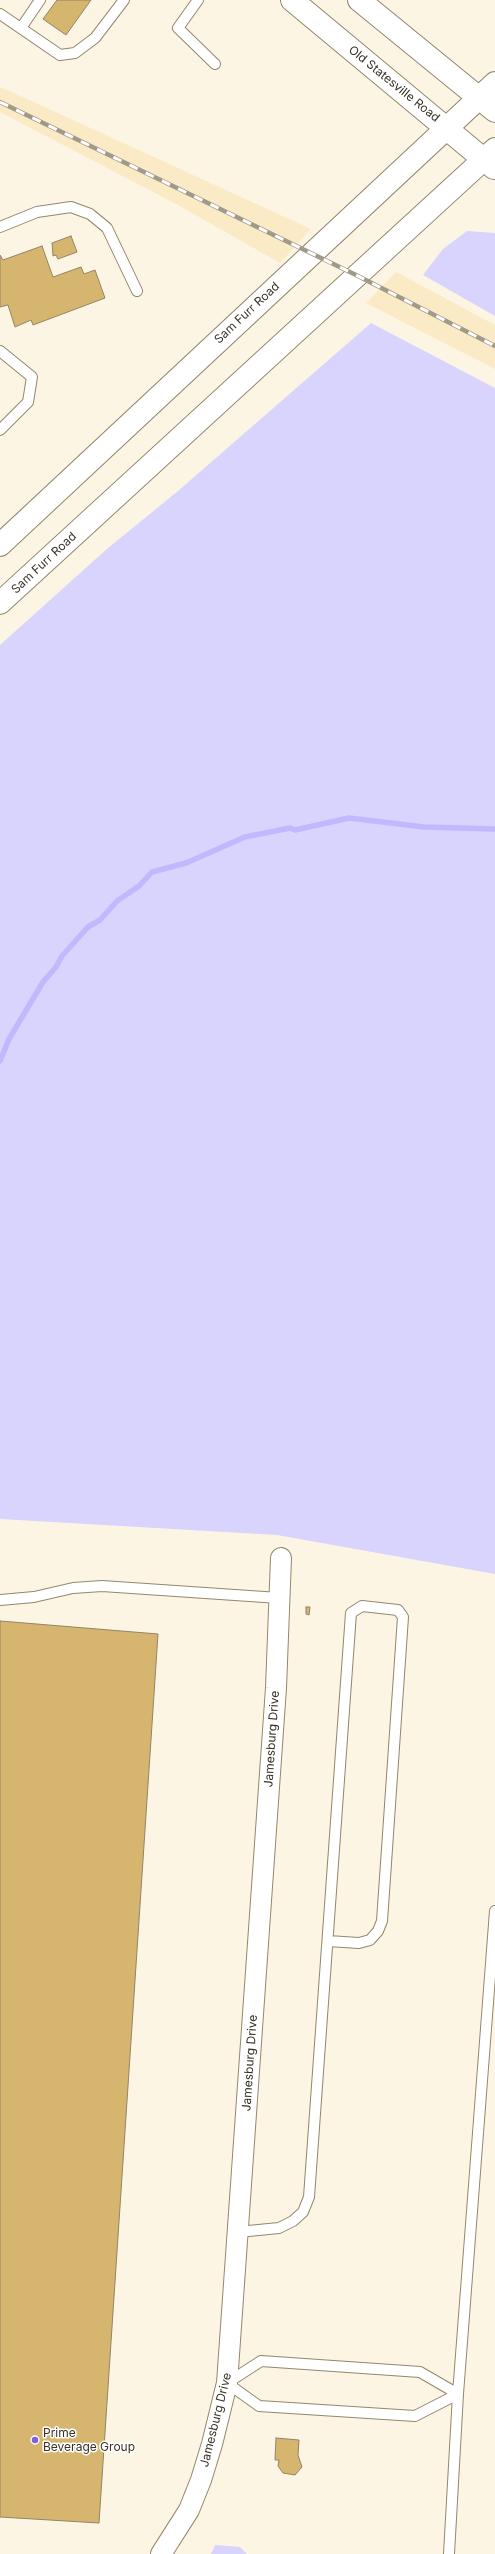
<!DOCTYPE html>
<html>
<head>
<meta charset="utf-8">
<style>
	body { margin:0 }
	canvas { display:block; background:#fdf5e3 }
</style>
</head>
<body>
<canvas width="495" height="2554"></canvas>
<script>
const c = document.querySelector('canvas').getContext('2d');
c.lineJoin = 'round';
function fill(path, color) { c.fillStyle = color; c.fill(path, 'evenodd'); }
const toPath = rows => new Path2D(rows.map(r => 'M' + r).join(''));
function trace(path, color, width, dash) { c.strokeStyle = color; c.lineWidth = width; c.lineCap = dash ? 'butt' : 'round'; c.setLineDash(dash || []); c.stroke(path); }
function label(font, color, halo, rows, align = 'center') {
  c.font = font + ' Inter,sans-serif'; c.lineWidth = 3; c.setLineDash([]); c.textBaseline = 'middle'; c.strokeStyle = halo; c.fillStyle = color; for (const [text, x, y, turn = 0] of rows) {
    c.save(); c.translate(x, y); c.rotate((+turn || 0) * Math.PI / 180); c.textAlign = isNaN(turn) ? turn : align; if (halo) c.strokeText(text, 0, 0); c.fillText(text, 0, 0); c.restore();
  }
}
const built = toPath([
	[0,87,36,103,311,229,280,263,178,205,0,112],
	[396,272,495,325,495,369,366,303]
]);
const green = toPath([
	[467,231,495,233,495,316,423,275,443,249],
	[371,323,495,388,495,1574,277,1535,0,1519,0,645,108,548,178,491],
	[215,2545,240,2547,247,2554,211,2554]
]);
const stream = toPath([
	[0,1061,9,1039,43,982,56,967,62,956,88,927,100,920,117,901,139,886,152,872,186,863,245,837,290,828,295,830,349,818,424,827,495,829]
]);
const building = toPath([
	[57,0,91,0,66,35,43,19,57,0],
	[71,236,77,252,58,259,56,255,53,256,52,243,71,236],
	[42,246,53,277,81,267,84,274,95,270,105,298,33,325,31,320,15,327,8,305,0,307,0,255,3,260,42,246],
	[306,1607,310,1607,309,1615,306,1614,306,1607],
	[0,1621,158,1634,99,2523,0,2517,0,1621],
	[276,2438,299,2440,298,2455,302,2467,295,2475,283,2473,278,2466,279,2460,275,2460,276,2438]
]);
const lane = toPath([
	[198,0,178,28,215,64],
	[0,14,60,55,75,53,95,38,124,0],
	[21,28,40,0],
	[0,227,37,212,71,207,90,214,107,228,137,291],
	[0,351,32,377,28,402,0,430],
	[0,1600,34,1597,73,1588,102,1586,279,1598],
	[238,2232,279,2228,293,2221,303,2212,309,2197,351,1613,362,1606,398,1610,403,1617,382,1921,378,1931,370,1940,359,1943,328,1941],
	[261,2361,420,2372,458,2394,415,2416,259,2406,227,2383,261,2361],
	[449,2554,458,2394,495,1911]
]);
const street = toPath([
	[161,2554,189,2510,201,2480,212,2444,227,2383,276,1688,281,1558]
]);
const primary = toPath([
	[292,0,494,168],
	[359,0,495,111],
	[0,545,495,83],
	[0,603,495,149]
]);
const rail = toPath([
	[0,102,356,275,495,346]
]);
const markers = [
	[35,2440,4,"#7d62dd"]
];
const streetNames = [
	["Old Statesville Road",394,84,39],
	["Sam Furr Road",247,313,-43],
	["Sam Furr Road",44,563,-43],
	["Jamesburg Drive",272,1739,-86],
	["Jamesburg Drive",250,2063,-86],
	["Jamesburg Drive",216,2420,-76]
];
const poiNames = [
	["Prime",43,2433],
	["Beverage Group",43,2447]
];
fill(built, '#faeac5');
fill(green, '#d8d4fd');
trace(stream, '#c1b9fe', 5.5);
fill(building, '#d6b66f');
trace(building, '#918469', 1);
trace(lane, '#93876c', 12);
trace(street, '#93876c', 22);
trace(primary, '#93876c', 24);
trace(lane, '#fff', 10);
trace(street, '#fff', 20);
trace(primary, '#fff', 22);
trace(rail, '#a19a8b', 4.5);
trace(rail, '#fff', 3, [9]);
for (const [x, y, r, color] of markers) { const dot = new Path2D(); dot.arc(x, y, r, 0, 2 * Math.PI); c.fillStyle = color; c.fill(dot); trace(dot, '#fff', 1.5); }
label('12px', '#373126', '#fff', streetNames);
label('12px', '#373126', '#fff', poiNames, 'left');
</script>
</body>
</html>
